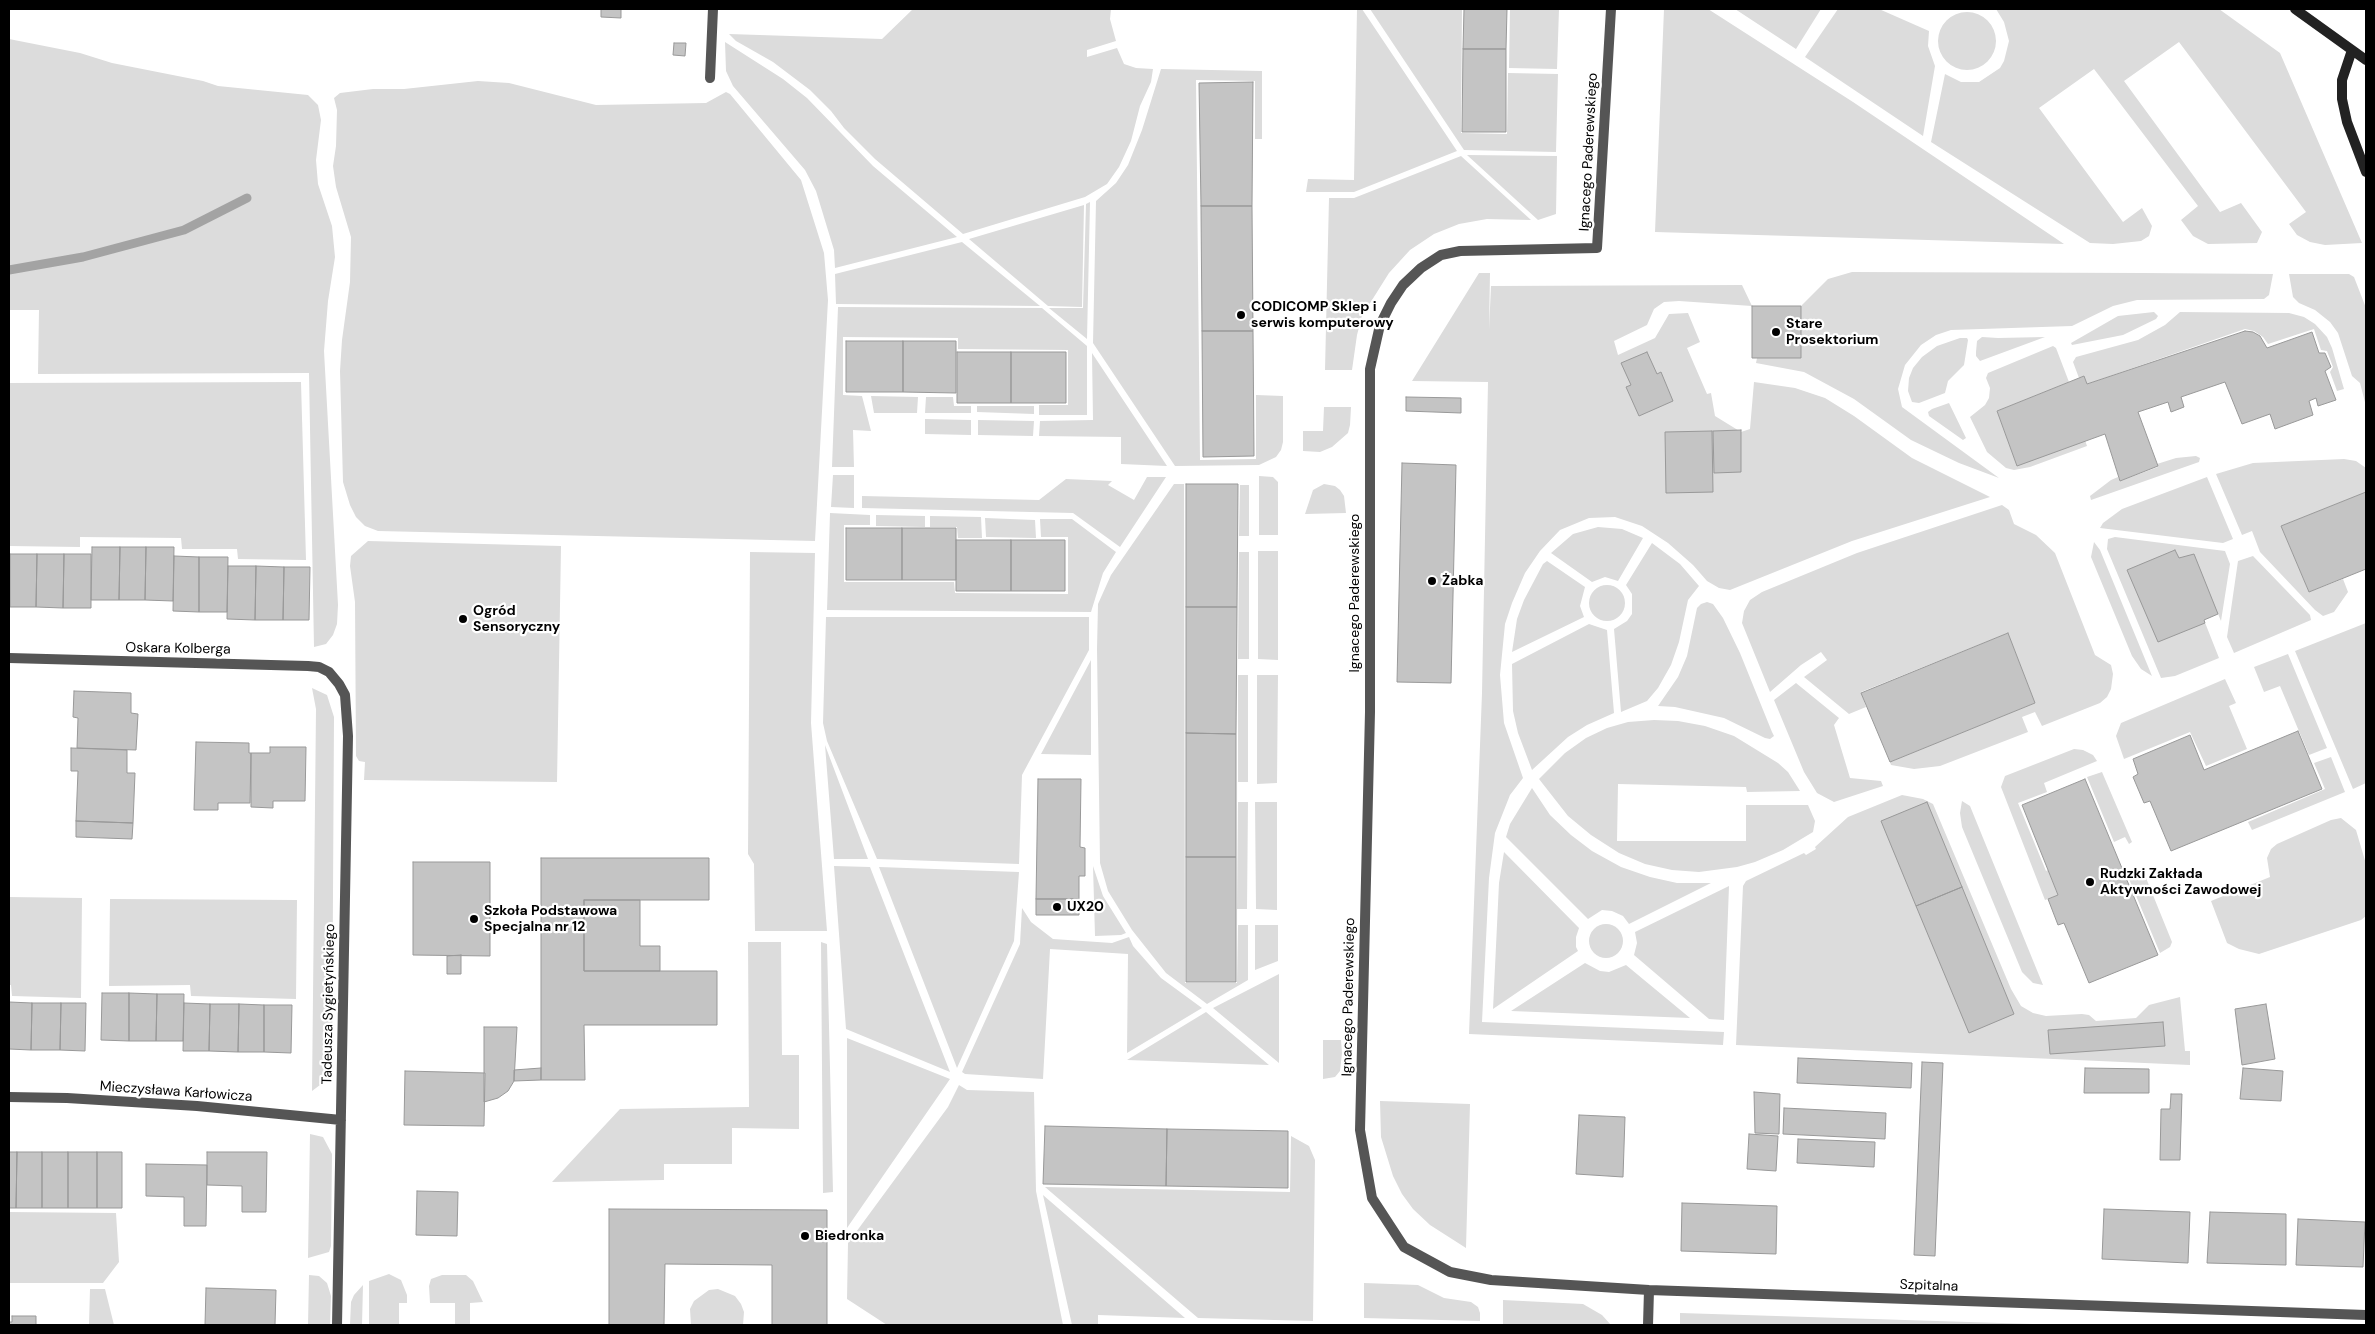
<!DOCTYPE html>
<html>
<head>
<meta charset="utf-8">
<style>
	body { margin:0 }
	#map { position:relative; width:2375px; height:1334px; overflow:hidden; background:#fff; font-family:"DM Sans",sans-serif }
	canvas { display:block }
	.frame { position:absolute; inset:0; border:10px solid #000; pointer-events:none }
</style>
</head>
<body>
<div id="map">
<canvas width="2375" height="1334"></canvas>
<div class="frame"></div>
</div>
<script>
const c = document.querySelector('canvas').getContext('2d');
c.lineJoin = 'round';
function fill(path, color) { c.fillStyle = color; c.fill(path, 'evenodd'); }
const toPath = rows => new Path2D(rows.map(r => 'M' + r).join(''));
function trace(path, color, width, dash) { c.strokeStyle = color; c.lineWidth = width; c.lineCap = dash ? 'butt' : 'round'; c.setLineDash(dash || []); c.stroke(path); }
function label(font, color, halo, rows, align = 'center') {
  c.font = font + ' "DM Sans",sans-serif'; c.lineWidth = 4.5; c.setLineDash([]); c.textBaseline = 'middle'; c.strokeStyle = halo; c.fillStyle = color; for (const [text, x, y, turn = 0] of rows) {
    c.save(); c.translate(x, y); c.rotate((+turn || 0) * Math.PI / 180); c.textAlign = isNaN(turn) ? turn : align; if (halo) c.strokeText(text, 0, 0); c.fillText(text, 0, 0); c.restore();
  }
}
const green = toPath([
	[913,9,1111,9,1110,19,1116,41,1087,50,1087,57,1117,48,1124,64,1136,68,1153,69,1151,82,1140,106,1131,141,1119,167,1107,184,1085,197,963,234,875,159,844,128,831,111,810,90,773,62,736,41,729,34,882,39],
	[1357,9,1362,9,1457,151,1354,192,1306,192,1308,179,1354,180],
	[1370,9,1462,9,1461,133,1507,134,1508,73,1558,74,1556,152,1464,150],
	[1510,9,1559,9,1557,69,1509,68],
	[1664,9,1708,9,1853,102,2064,244,1655,232],
	[1735,9,1821,9,1796,49],
	[1838,9,1879,9,1929,31,1928,46,1935,66,1923,136,1805,57],
	[1996,9,2219,9,2280,53,2362,243,2325,245,2310,242,2297,235,2289,224,2306,212,2179,42,2124,81,2220,212,2241,203,2262,232,2257,243,2208,244,2193,236,2181,220,2198,206,2094,69,2039,108,2123,222,2142,208,2152,226,2149,236,2141,241,2113,244,2090,243,1931,142,1945,74,1961,82,1979,82,2000,68,2004,61,2009,41,2004,22],
	'1938 41a29 29 0 1 1 58 0a29 29 0 1 1-58 0Z',
	[9,39,80,53,112,63,203,81,218,86,308,95,318,105,321,120,316,160,318,184,332,226,335,257,328,301,324,351,338,605,337,624,333,635,326,644,314,647,309,373,38,374,39,310,9,310],
	[725,42,783,79,807,98,873,166,957,237,835,268,834,250,816,191,805,170,733,86,726,71],
	[1161,69,1262,71,1262,139,1255,139,1255,81,1196,80,1200,460,1256,459,1256,395,1283,396,1283,442,1281,450,1276,457,1259,465,1175,466,1093,343,1096,201,1116,183,1128,165,1142,130],
	[478,81,509,83,596,105,706,103,726,92,730,94,801,180,824,253,828,300,815,541,378,531,365,526,356,517,350,505,343,482,340,371,342,340,350,282,351,237,336,187,333,166,336,146,337,110,334,98,340,93,373,89,404,89],
	[1467,155,1557,156,1556,214,1538,220],
	[1461,156,1531,220,1487,219,1459,224,1434,234,1410,250,1389,273,1362,316,1357,335,1352,370,1325,370,1329,198,1354,198],
	[1090,202,1087,339,1049,308,1083,308,1086,204],
	[1084,205,1082,307,1048,306,969,239],
	[962,242,1040,306,836,304,835,274],
	[1852,272,2142,273,2273,274,2269,295,2264,299,2137,300,2113,306,2072,326,1951,330,1936,335,1921,345,1905,365,1898,389,1902,407,1999,478,1959,463,1911,440,1854,399,1804,372,1756,363,1757,358,1801,306,1828,279],
	[1479,273,1490,273,1489,330,1491,286,1742,285,1752,306,1679,301,1664,302,1654,309,1647,325,1614,341,1618,355,1655,338,1669,314,1688,313,1700,342,1687,348,1707,394,1711,393,1715,416,1741,432,1750,429,1754,382,1795,388,1825,398,1854,416,1912,458,1990,497,1852,541,1730,590,1719,588,1707,581,1693,565,1668,543,1642,526,1615,517,1589,518,1560,530,1540,551,1525,573,1512,603,1505,624,1500,675,1504,723,1523,778,1510,795,1495,833,1489,878,1482,1022,1724,1032,1723,1045,1469,1034,1482,693,1488,382,1412,381],
	[2289,274,2349,274,2354,277,2366,308,2366,406,2360,383,2352,376,2338,333,2330,322,2315,310,2299,303,2293,297],
	[838,307,1042,308,1087,346,1087,415,1039,415,1039,405,1068,405,1068,350,958,349,958,338,843,337,843,395,862,396,871,431,853,430,854,467,832,467],
	[2154,312,2158,316,2156,319,2123,335,2072,345,2071,343,2118,316],
	[2180,312,2289,313,2304,317,2315,324,2327,337,2332,348,2344,389,2337,391,2330,372,2333,367,2327,351,2321,350,2314,329,2268,344,2263,337,2254,331,2245,329,2087,384,2084,376,2079,378,2073,362,2076,357,2138,340,2165,325],
	[1982,337,1998,338,2045,337,1980,361,1976,356,1976,352,1977,341],
	[1960,338,1967,338,1968,340,1964,365,1948,381,1945,393,1919,403,1912,402,1908,391,1909,378,1913,368,1922,357,1937,346],
	[2053,346,2056,348,2069,382,1997,411,2017,465,2085,440,2087,446,2030,467,2014,470,2006,468,1987,452,1970,417,1985,405,1989,398,1990,388,1986,378,1988,373],
	[1092,353,1167,466,1121,464,1121,437,1039,436,1040,421,1093,420],
	[301,382,306,560,238,559,237,549,182,549,181,538,80,537,80,547,9,546,9,383],
	[871,396,918,397,917,413,874,413],
	[926,397,953,397,954,406,971,406,971,413,925,413],
	[1949,403,1966,438,1963,440,1929,416,1928,412,1932,409],
	[977,406,1034,406,1034,414,977,412],
	[1324,407,1351,407,1350,425,1348,433,1332,447,1320,452,1303,451,1303,431,1323,431],
	[925,419,971,420,971,435,925,434],
	[978,420,1034,421,1033,436,978,435],
	[2196,456,2200,458,2199,462,2091,500,2090,496,2111,480,2118,477,2120,481,2158,467,2157,464,2176,458],
	[2344,459,2356,461,2366,468,2366,492,2281,526,2309,592,2343,579,2348,592,2334,612,2323,616,2315,610,2260,552,2252,531,2242,535,2216,474,2253,463],
	[833,475,854,475,854,508,831,507],
	[1259,476,1273,477,1278,482,1278,535,1259,535],
	[1147,477,1166,477,1120,547,1073,513,862,508,862,496,1039,500,1066,479,1112,481,1108,485,1134,500],
	[2207,477,2233,539,2223,543,2100,528,2103,523,2122,509],
	[1174,484,1184,484,1185,983,1237,983,1238,925,1248,925,1248,980,1207,1004,1166,973,1132,930,1108,891,1100,863,1097,649,1098,604,1111,575],
	[1324,484,1335,486,1340,490,1344,496,1346,513,1305,514,1313,490],
	[1240,485,1249,485,1249,536,1239,536],
	[2002,505,2009,510,2014,524,2036,535,2055,553,2095,655,2111,665,2113,674,2111,689,2107,697,2100,703,2042,726,2035,712,2022,717,2028,732,1940,766,1914,769,1891,765,1890,762,2035,703,2008,633,1861,692,1866,707,1849,714,1804,677,1827,660,1821,652,1801,665,1770,692,1742,623,1744,611,1750,600,1762,592,1857,553],
	[830,513,870,515,870,525,844,525,844,582,954,582,955,593,1068,594,1068,537,1041,537,1040,519,1072,519,1116,552,1103,573,1091,612,827,610],
	[876,515,925,516,925,527,876,526],
	[930,516,981,517,982,538,958,538,957,527,930,527],
	[985,518,1035,520,1036,538,986,537],
	[1598,527,1622,529,1643,538,1618,581,1605,577,1592,582,1551,553,1573,534],
	[2115,537,2225,551,2230,564,2221,621,2218,614,2204,620,2219,658,2175,676,2161,678,2107,549,2108,539],
	[368,541,561,546,557,782,364,780,365,762,359,761,356,756,355,602,350,566,351,556],
	[2094,542,2100,550,2152,676,2141,669,2132,656,2091,557],
	[1652,543,1680,564,1699,586,1688,600,1679,642,1671,665,1658,688,1647,701,1621,712,1614,629,1627,621,1632,614,1632,594,1626,585],
	[1258,551,1278,551,1278,660,1258,659],
	[750,552,815,553,811,723,827,931,755,931,754,864,748,854],
	[1239,552,1249,552,1249,659,1238,659],
	[2253,556,2310,615,2311,620,2234,653,2227,637,2238,561],
	[1547,561,1585,587,1580,606,1584,617,1512,652,1517,619,1524,600,1543,564],
	'1589 603a18 18 0 1 1 36 0a18 18 0 1 1-36 0Z',
	[1707,602,1713,604,1723,618,1740,653,1772,732,1774,736,1770,739,1765,738,1724,718,1675,707,1658,706,1678,677,1687,656,1697,608,1701,604],
	[826,617,1089,617,1089,650,1022,775,1019,864,877,859,827,741,823,723],
	[2366,623,2366,783,2353,789,2295,651],
	[1589,624,1607,630,1614,713,1587,725,1568,737,1532,770,1518,733,1513,711,1512,664],
	[2288,654,2327,748,2309,755,2280,686,2264,692,2254,667],
	[1091,660,1091,755,1041,754],
	[1238,675,1248,675,1248,782,1238,782],
	[1257,675,1278,675,1277,783,1257,784],
	[2225,679,2236,703,2229,706,2247,749,2206,766,2190,732,2124,759,2116,736,2121,723],
	[1796,683,1839,718,1834,725,1850,778,1881,781,1883,786,1834,802,1817,793,1804,772,1774,700],
	[312,688,327,695,334,717,332,1069,328,1079,312,1091,316,709],
	[1654,720,1678,721,1705,726,1734,736,1778,763,1788,772,1800,791,1747,792,1746,787,1618,784,1617,841,1746,841,1746,805,1808,805,1815,821,1813,832,1783,850,1755,862,1737,867,1699,872,1672,870,1645,864,1619,853,1591,835,1568,816,1539,779,1565,753,1586,738,1607,728,1628,722],
	[825,745,868,859,834,859],
	[2074,749,2083,750,2093,755,2097,761,2044,783,2047,792,2018,803,2046,871,2048,870,2058,895,2045,900,2001,787,2005,776],
	[2331,757,2345,792,2252,830,2248,822,2325,789,2314,763],
	[2102,772,2132,842,2129,844,2125,837,2114,842,2087,777],
	[1532,788,1550,815,1571,835,1592,851,1621,867,1650,877,1677,883,1711,883,1629,924,1623,916,1612,911,1602,910,1588,919,1506,837,1510,824],
	[1902,795,1923,799,1933,804,2011,989,2021,1006,2033,1013,2046,1016,2082,1014,2089,1015,2096,1021,2136,1018,2149,1005,2180,997,2185,1051,2190,1051,2190,1065,1736,1045,1743,886,1746,881,1804,853,1806,855,1816,849,1815,847,1848,817],
	[1962,801,1970,806,2043,985,2033,983,2022,972,1962,827,1960,813],
	[1238,802,1248,802,1247,909,1237,909],
	[1255,802,1277,802,1277,910,1256,909],
	[2341,818,2356,830,2366,864,2366,916,2361,920,2259,954,2239,949,2227,943,2211,901,2270,877,2267,858,2271,849,2277,844,2331,820],
	[1504,852,1579,928,1576,937,1576,947,1578,951,1493,1009,1499,883],
	[834,866,870,867,950,1072,846,1029],
	[1093,866,1103,896,1126,933,1121,935,1095,936],
	[879,867,1019,872,1014,941,957,1068],
	[2144,873,2172,942,2170,947,2160,953,2129,879],
	[1729,886,1724,1020,1709,1019,1634,955,1637,943,1635,932],
	[9,897,82,898,81,998,12,996,11,985,9,985],
	[110,899,297,900,296,999,191,996,190,985,109,986],
	[1022,908,1031,922,1053,939,1112,943,1129,937,1133,946,1161,978,1202,1008,1127,1053,1128,954,1050,949,1043,1079,965,1074,962,1072,1020,944],
	'1589 941a17 17 0 1 1 34 0a17 17 0 1 1-34 0Z',
	[1255,925,1278,925,1278,961,1255,970],
	[748,942,781,942,782,1055,799,1055,799,1129,732,1128,732,1164,664,1164,664,1180,552,1182,620,1109,749,1107],
	[821,942,827,944,833,1192,823,1193],
	[1585,963,1600,971,1609,972,1626,965,1690,1018,1511,1011],
	[1279,974,1279,1063,1213,1008],
	[1206,1012,1269,1065,1127,1060],
	[847,1038,950,1079,847,1228],
	[1323,1040,1341,1040,1342,1053,1340,1071,1335,1077,1323,1079],
	[959,1085,967,1090,1034,1092,1036,1191,1063,1325,887,1325,847,1299,848,1243,948,1107],
	[1380,1101,1470,1104,1466,1248,1430,1225,1413,1209,1402,1194,1393,1176,1381,1137],
	[310,1134,323,1137,332,1154,331,1246,329,1252,308,1258],
	[1291,1136,1309,1146,1315,1160,1313,1321,1198,1318,1045,1187,1290,1192],
	[1043,1195,1185,1318,1098,1315,1098,1325,1072,1325],
	[9,1212,116,1213,119,1262,103,1283,9,1283],
	[389,1274,401,1280,407,1295,407,1303,399,1303,399,1325,369,1325,369,1281],
	[309,1275,319,1276,327,1283,331,1296,330,1325,308,1325],
	[442,1275,466,1275,473,1281,483,1302,470,1303,470,1325,455,1325,455,1303,430,1303,429,1286,431,1279],
	[1364,1283,1418,1285,1444,1298,1471,1302,1478,1307,1480,1313,1480,1321,1364,1318],
	[363,1285,362,1325,350,1325,351,1302,354,1295],
	[90,1289,105,1289,114,1325,89,1325],
	[718,1289,735,1296,741,1304,744,1312,743,1325,691,1325,690,1309,694,1301,709,1290],
	[1503,1300,1583,1304,1602,1315,1611,1325,1503,1325],
	[1680,1313,2065,1325,1680,1325]
]);
const stream = toPath([
	[9,270,83,257,184,230,247,198]
]);
const building = toPath([
	[601,9,621,9,621,18,601,17,601,9],
	[1464,9,1507,9,1506,49,1463,49,1464,9],
	[674,43,686,43,685,56,673,55,674,43],
	[1463,49,1506,49,1506,132,1462,132,1463,49],
	[1253,82,1252,206,1201,206,1199,83,1253,82],
	[1201,206,1252,206,1253,331,1202,331,1201,206],
	[1752,306,1801,306,1801,358,1752,358,1752,306],
	[1202,331,1253,331,1254,456,1203,457,1202,331],
	[2245,331,2253,332,2260,336,2267,348,2312,332,2319,353,2325,353,2331,367,2325,371,2336,400,2318,406,2316,398,2309,401,2313,415,2275,429,2270,414,2242,424,2225,382,2181,397,2184,407,2171,412,2168,402,2138,412,2158,466,2120,481,2105,434,2017,466,1997,411,2084,376,2087,384,2245,331],
	[846,341,903,341,903,392,846,392,846,341],
	[903,341,956,341,956,393,903,392,903,341],
	[957,352,1011,352,1011,403,957,403,957,352],
	[1011,352,1066,352,1066,403,1011,403,1011,352],
	[1647,352,1657,374,1661,372,1673,401,1639,416,1626,387,1631,385,1621,363,1647,352],
	[1406,397,1461,398,1461,413,1406,411,1406,397],
	[1741,430,1741,472,1714,473,1713,431,1741,430],
	[1712,431,1713,492,1666,493,1665,432,1712,431],
	[1402,463,1456,465,1451,683,1397,682,1402,463],
	[1186,484,1238,484,1237,607,1186,607,1186,484],
	[2366,492,2366,569,2309,592,2281,526,2366,492],
	[846,528,902,528,902,580,846,580,846,528],
	[902,528,956,528,956,580,902,580,902,528],
	[956,540,1011,540,1011,591,956,591,956,540],
	[1011,540,1065,540,1065,591,1011,591,1011,540],
	[92,547,120,547,119,600,91,600,92,547],
	[120,547,146,547,145,600,119,600,120,547],
	[146,547,174,547,173,601,145,600,146,547],
	[2175,550,2179,558,2194,554,2218,614,2204,620,2205,623,2158,642,2127,570,2175,550],
	[10,554,37,554,36,607,10,607,10,554],
	[37,554,64,554,63,608,36,607,37,554],
	[64,554,91,554,91,608,63,608,64,554],
	[174,556,199,557,199,612,173,611,174,556],
	[199,557,228,557,227,612,199,612,199,557],
	[228,566,256,566,255,620,227,619,228,566],
	[256,566,284,567,283,620,255,620,256,566],
	[284,567,310,567,309,620,283,620,284,567],
	[1186,607,1237,607,1236,734,1186,733,1186,607],
	[2008,633,2035,703,1890,762,1861,693,2008,633],
	[74,691,131,693,131,713,138,714,136,750,77,748,78,718,73,717,74,691],
	[2298,731,2322,789,2171,851,2150,801,2144,803,2133,777,2138,774,2133,759,2190,735,2204,770,2298,731],
	[1186,733,1236,734,1236,857,1186,857,1186,733],
	[196,742,249,743,249,753,251,753,250,803,218,803,218,810,194,810,196,742],
	[270,747,306,747,305,801,273,801,273,808,251,807,251,753,270,753,270,747],
	[71,748,127,750,127,773,135,773,133,823,76,821,78,771,71,771,71,748],
	[1038,779,1081,779,1080,847,1085,848,1085,876,1079,876,1079,899,1036,899,1038,779],
	[2085,779,2158,955,2089,983,2064,923,2058,925,2048,899,2058,895,2022,805,2085,779],
	[1927,802,1962,887,1916,906,1881,821,1927,802],
	[76,821,133,823,132,839,76,837,76,821],
	[1186,857,1236,857,1236,982,1186,982,1186,857],
	[541,858,709,858,709,900,584,900,584,971,717,971,717,1025,584,1025,585,1080,541,1080,541,858],
	[413,862,490,862,490,956,413,955,413,862],
	[1962,887,2014,1014,1969,1033,1916,906,1962,887],
	[1036,899,1079,899,1079,915,1036,915,1036,899],
	[584,900,640,900,640,946,660,946,660,971,584,971,584,900],
	[461,955,461,974,447,974,447,956,461,955],
	[102,993,129,993,129,1041,101,1040,102,993],
	[129,993,157,994,156,1041,129,1041,129,993],
	[157,994,184,994,183,1041,156,1041,157,994],
	[9,1002,32,1003,31,1050,9,1049,9,1002],
	[32,1003,61,1003,60,1050,31,1050,32,1003],
	[61,1003,86,1003,85,1051,60,1050,61,1003],
	[184,1003,210,1004,209,1051,183,1051,184,1003],
	[210,1004,239,1004,238,1052,209,1051,210,1004],
	[239,1004,264,1005,264,1052,238,1052,239,1004],
	[2266,1004,2275,1059,2242,1065,2235,1009,2266,1004],
	[264,1005,292,1005,291,1053,264,1052,264,1005],
	[2163,1022,2165,1046,2050,1054,2048,1030,2163,1022],
	[484,1027,517,1027,514,1081,508,1091,498,1098,484,1102,484,1027],
	[1798,1058,1912,1063,1911,1088,1797,1083,1798,1058],
	[1922,1062,1943,1063,1935,1256,1914,1255,1922,1062],
	[541,1068,541,1080,514,1081,514,1070,541,1068],
	[2085,1068,2149,1069,2149,1093,2084,1093,2085,1068],
	[2243,1068,2283,1071,2281,1101,2240,1099,2243,1068],
	[405,1071,485,1073,484,1126,404,1125,405,1071],
	[1754,1092,1780,1094,1779,1134,1755,1133,1754,1092],
	[2171,1094,2182,1094,2180,1160,2160,1160,2161,1109,2170,1109,2171,1094],
	[1784,1108,1886,1113,1885,1139,1783,1134,1784,1108],
	[1579,1115,1625,1117,1623,1177,1576,1174,1579,1115],
	[1045,1126,1167,1129,1166,1186,1043,1184,1045,1126],
	[1167,1129,1288,1131,1288,1188,1166,1186,1167,1129],
	[1749,1134,1778,1136,1776,1171,1747,1169,1749,1134],
	[1798,1139,1875,1142,1874,1167,1797,1163,1798,1139],
	[9,1152,17,1152,16,1208,9,1208,9,1152],
	[17,1152,42,1152,42,1208,16,1208,17,1152],
	[42,1152,68,1152,68,1208,42,1208,42,1152],
	[68,1152,97,1152,97,1208,68,1208,68,1152],
	[97,1152,122,1152,122,1208,97,1208,97,1152],
	[207,1152,267,1152,266,1212,242,1212,242,1186,207,1185,207,1152],
	[146,1164,207,1165,206,1226,184,1226,184,1197,146,1196,146,1164],
	[417,1191,458,1192,457,1236,416,1235,417,1191],
	[1682,1203,1777,1206,1776,1254,1681,1251,1682,1203],
	[609,1209,827,1210,827,1325,772,1325,772,1265,665,1264,664,1325,609,1325,609,1209],
	[2104,1209,2190,1212,2188,1263,2102,1259,2104,1209],
	[2210,1212,2286,1214,2286,1265,2207,1263,2210,1212],
	[2298,1219,2365,1222,2363,1267,2296,1265,2298,1219],
	[206,1288,276,1290,275,1325,205,1325,206,1288],
	[12,1316,36,1316,36,1325,9,1325,9,1322,12,1322,12,1316]
]);
const street = toPath([
	[1611,9,1597,248,1460,251,1441,255,1421,268,1403,285,1391,303,1380,325,1370,369,1370,712,1360,1130,1372,1198,1404,1247,1450,1272,1491,1280,1649,1290,2366,1315],
	[710,78,713,9],
	[9,658,308,666,319,667,329,672,339,684,345,695,348,736,337,1325],
	[9,1097,67,1098,197,1106,341,1120],
	[1648,1325,1649,1290]
]);
const secondary = toPath([
	[2295,9,2366,60],
	[2352,50,2342,80,2342,99,2347,122,2366,172]
]);
const markers = [
	[1241,315,5,"#000"],
	[1776,332,5,"#000"],
	[1432,581,5,"#000"],
	[463,619,5,"#000"],
	[2090,882,5,"#000"],
	[1057,907,5,"#000"],
	[474,919,5,"#000"],
	[805,1236,5,"#000"]
];
const streetNames = [
	["Ignacego Paderewskiego",1589,152,-87],
	["Ignacego Paderewskiego",1355,593,-90],
	["Oskara Kolberga",178,649,1],
	["Ignacego Paderewskiego",1349,997,-89],
	["Tadeusza Sygietyńskiego",329,1004,-89],
	["Mieczysława Karłowicza",176,1092,4],
	["Szpitalna",1929,1286,2]
];
const poiNames = [
	["CODICOMP Sklep i",1251,307],
	["serwis komputerowy",1251,323],
	["Stare",1786,324],
	["Prosektorium",1786,340],
	["Żabka",1442,581],
	["Ogród",473,611],
	["Sensoryczny",473,627],
	["Rudzki Zakłada",2100,874],
	["Aktywności Zawodowej",2100,890],
	["UX20",1067,907],
	["Szkoła Podstawowa",484,911],
	["Specjalna nr 12",484,927],
	["Biedronka",815,1236]
];
fill(green, '#dcdcdc');
trace(stream, '#a3a3a3', 9);
fill(building, '#c4c4c4');
trace(building, '#999', 1);
trace(street, '#555', 10);
trace(secondary, '#222', 10);
for (const [x, y, r, color] of markers) { const dot = new Path2D(); dot.arc(x, y, r, 0, 2 * Math.PI); c.fillStyle = color; c.fill(dot); trace(dot, '#fff', 2); }
label('14px', '#000', '#fff', streetNames);
label('bold 14px', '#000', '#fff', poiNames, 'left');
</script>
</body>
</html>
